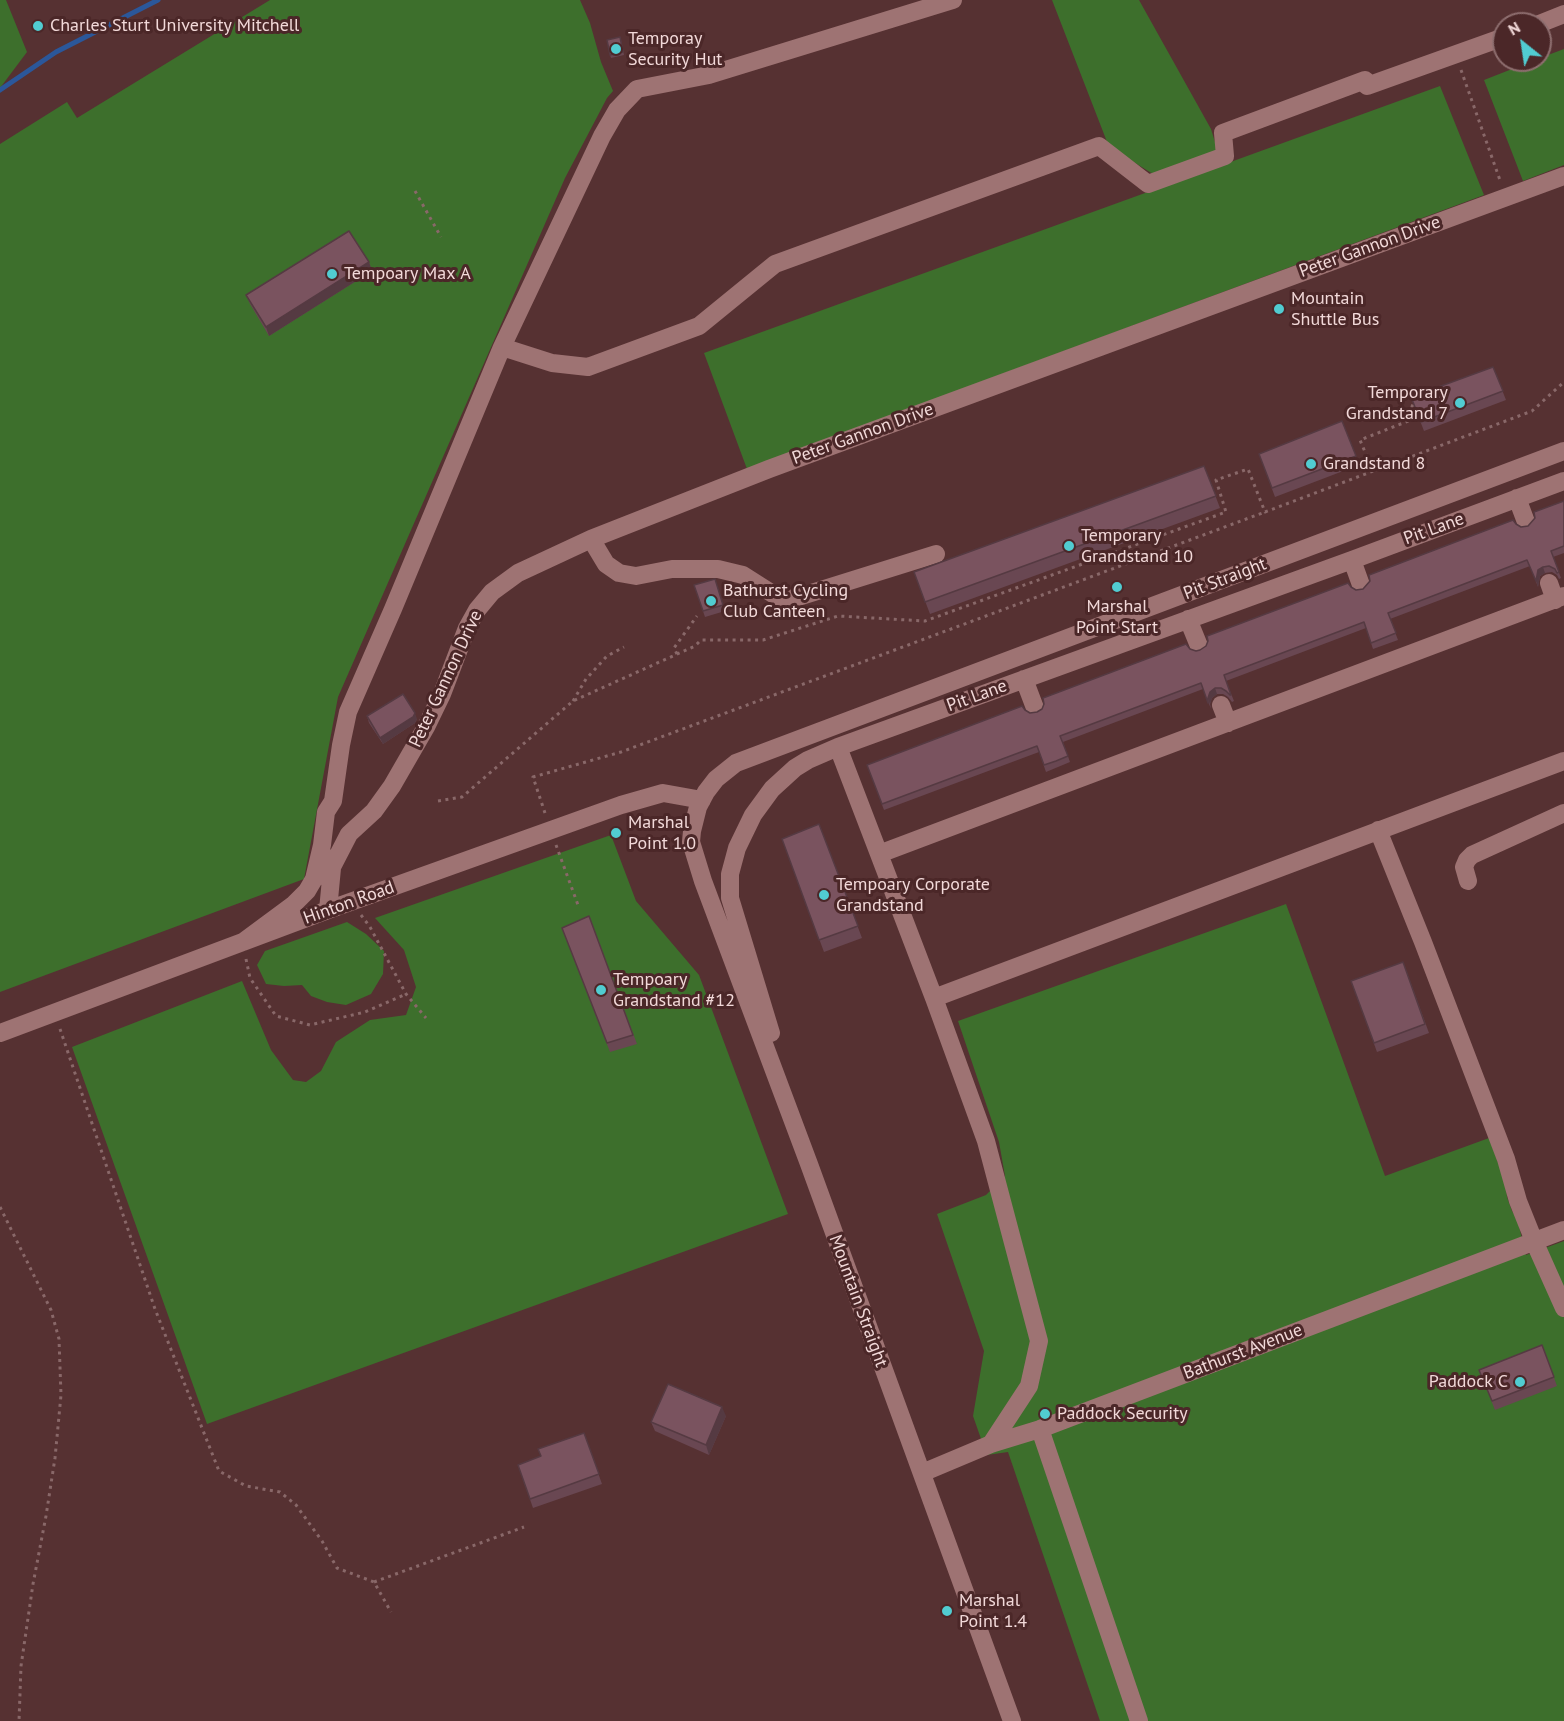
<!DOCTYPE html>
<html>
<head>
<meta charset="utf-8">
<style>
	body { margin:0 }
	#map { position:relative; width:1564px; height:1721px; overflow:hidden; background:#563132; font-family:"PT Sans",sans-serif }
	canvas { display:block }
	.north { position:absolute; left:1492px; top:12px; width:60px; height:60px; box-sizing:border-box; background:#4b2728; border:2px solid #8e6e6f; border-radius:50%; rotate:330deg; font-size:16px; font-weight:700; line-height:24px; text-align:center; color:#f2d9d9 }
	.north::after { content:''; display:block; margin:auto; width:21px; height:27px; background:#51ccd1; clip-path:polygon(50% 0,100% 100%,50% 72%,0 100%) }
</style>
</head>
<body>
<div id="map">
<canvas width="1564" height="1721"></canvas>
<div class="north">N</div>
</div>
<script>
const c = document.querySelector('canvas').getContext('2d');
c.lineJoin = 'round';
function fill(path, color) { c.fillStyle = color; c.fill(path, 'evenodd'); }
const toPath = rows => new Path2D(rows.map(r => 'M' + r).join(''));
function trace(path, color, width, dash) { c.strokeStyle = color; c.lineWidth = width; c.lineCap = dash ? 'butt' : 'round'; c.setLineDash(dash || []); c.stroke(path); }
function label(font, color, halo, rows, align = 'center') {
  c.font = font + ' "PT Sans",sans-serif'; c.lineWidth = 6; c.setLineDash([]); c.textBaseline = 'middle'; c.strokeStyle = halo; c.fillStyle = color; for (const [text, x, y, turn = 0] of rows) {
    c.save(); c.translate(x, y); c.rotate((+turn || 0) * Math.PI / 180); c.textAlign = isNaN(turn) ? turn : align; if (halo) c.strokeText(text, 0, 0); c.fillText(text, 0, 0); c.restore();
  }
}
const green = toPath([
	[0,0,6,0,27,52,0,88],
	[270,0,580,0,590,23,601,62,613,91,607,98,565,178,338,697,304,879,0,992,0,144,67,102,77,118],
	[1052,0,1139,0,1211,129,1218,152,1158,177,1109,147],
	[1564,49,1564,165,1523,181,1484,80,1535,60,1540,60,1540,58],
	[1440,86,1484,195,747,469,704,353],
	[611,835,636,901,699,975,788,1214,207,1424,72,1047,242,981,271,1050,293,1080,306,1082,321,1071,336,1042,370,1020,406,1015,416,987,404,950,375,918],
	[1286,904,1385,1176,1489,1138,1506,1184,1507,1197,1512,1211,1517,1218,1526,1255,1564,1241,1564,1721,1100,1721,1008,1452,987,1455,986,1453,973,1416,984,1351,937,1214,986,1195,1005,1176,999,1142,958,1021],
	[347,922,366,934,384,951,383,974,371,994,346,1005,327,1002,311,996,302,985,284,986,266,984,257,965,265,951]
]);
const stream = toPath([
	[0,90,56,52,158,0]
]);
const path = toPath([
	[1461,70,1501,183],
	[415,191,441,237],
	[1373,471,1360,440,1416,418,1412,407,1416,389],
	[677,654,674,648,697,616],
	[573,701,586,679,607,656,624,647],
	[438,801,462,797,573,701,695,646,701,640,763,640,838,616,925,621,1226,512,1216,480,1248,469,1265,512,1532,411,1564,382],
	[545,813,533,777,621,752,1265,512],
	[556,845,578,905],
	[361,915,370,927,406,994,426,1018],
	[246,959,250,978,276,1016,310,1025,365,1012,406,994],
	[60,1029,155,1309,219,1471,246,1486,280,1492,296,1505,322,1541,337,1568,374,1582,391,1612],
	[0,1207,51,1310,59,1339,61,1395,55,1458,46,1516,33,1584,21,1666,19,1721],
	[374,1582,524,1527]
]);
const minor = toPath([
	[1539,24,1564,14],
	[502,347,552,363,588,367,699,326,775,264,1099,146,1148,184,1225,156,1223,133,1365,80,1367,86,1504,37],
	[1517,498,1526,522],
	[591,539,606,564,619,573,636,576,672,569,718,569,743,575,776,596,792,599,936,554],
	[1352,560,1361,585],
	[1549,583,1555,600],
	[1564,596,879,854,934,998,1564,761],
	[1188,619,1199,646],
	[1024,679,1035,708],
	[1221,705,1228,723],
	[838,747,879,854],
	[1378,830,1423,942,1506,1159,1518,1201,1534,1241,1564,1308],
	[314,879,333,865,349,834,374,811,392,786,426,727,442,694,467,628,477,610,492,592,518,573,591,539,769,469,1564,176],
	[1468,881,1464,867,1467,860,1472,855,1564,813],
	[328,910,333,858],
	[243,942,293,905,307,891,314,879,322,845,326,812,333,801,341,745,348,712,393,609,502,347,602,136,617,110,637,89,709,75,953,0],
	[934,998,986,1141,1039,1341,1029,1386,991,1444],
	[0,1033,328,910,621,805,663,793,702,800],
	[771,1033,730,898,730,874,737,848,753,815,772,789,795,768,808,760,838,747,1352,560,1564,481],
	[1040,1429,1139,1721],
	[922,1473,991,1444,1040,1429,1564,1230],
	[1012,1721,809,1164,703,881,691,842,692,831,698,807,706,792,716,779,736,763,1564,451]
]);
const wall = toPath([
	[621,40,624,55,611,58,610,55],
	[369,262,372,271,269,336,250,304,246,295],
	[1493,367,1506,400,1424,431,1411,397],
	[1342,421,1359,465,1275,497,1259,454],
	[1204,466,1220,508,930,614,914,572],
	[1564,501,1564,553,1553,557,1561,578,1559,579,1557,575,1552,572,1545,573,1540,576,1538,587,1530,566,1390,619,1398,640,1373,649,1366,628,1226,681,1234,701,1232,702,1228,697,1223,694,1217,694,1212,698,1210,704,1211,709,1203,689,1063,742,1070,762,1046,772,1039,752,884,810,867,765,1025,710,1030,713,1037,712,1190,649,1196,651,1200,650,1351,587,1356,590,1363,589,1516,524,1521,527,1528,526],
	[715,579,725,611,705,617,694,585],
	[367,716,417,719,415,723,383,744,369,723],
	[819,824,862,938,824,952,782,839],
	[589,916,637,1044,610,1052,562,928],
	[1403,962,1429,1033,1377,1052,1351,981],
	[1542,1345,1557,1386,1495,1410,1479,1370],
	[726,1416,709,1455,655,1431,651,1422],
	[584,1433,602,1484,533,1508,518,1465,541,1456]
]);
const shadedWall = toPath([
	[369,262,372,271,269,336,266,327],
	[1543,567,1545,573,1540,576,1538,587,1536,581,1538,570],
	[1215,688,1217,694,1212,698,1210,704,1211,709,1208,698,1210,692],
	[415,713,417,719,415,723,383,744,380,738],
	[722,1407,726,1416,709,1455,706,1445]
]);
const building = toPath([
	[620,37,623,52,610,55,607,40,620,37],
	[349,231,369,262,266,327,246,295,349,231],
	[1493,367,1503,391,1421,422,1411,397,1493,367],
	[1342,421,1356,456,1272,488,1259,454,1342,421],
	[1204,466,1216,496,925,602,914,572,1204,466],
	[1564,501,1564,546,1551,551,1559,572,1557,573,1555,569,1549,566,1543,567,1538,570,1536,581,1527,560,1388,613,1396,633,1371,643,1364,622,1224,675,1231,695,1230,695,1226,691,1221,688,1215,688,1210,692,1208,698,1208,703,1201,683,1060,736,1068,756,1056,761,1044,765,1037,746,882,804,867,765,1022,706,1025,710,1030,713,1037,712,1042,709,1044,704,1043,698,1186,644,1190,649,1196,651,1200,650,1206,646,1208,641,1207,636,1348,583,1351,587,1356,590,1363,589,1370,581,1369,575,1513,520,1516,524,1521,527,1528,526,1535,518,1534,512,1564,501],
	[715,579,723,605,703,611,694,585,715,579],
	[403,694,415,713,413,717,380,738,367,716,403,694],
	[819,824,858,926,819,940,782,839,819,824],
	[589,916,633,1035,607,1043,562,928,589,916],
	[1403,962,1425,1024,1374,1043,1351,981,1403,962],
	[1542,1345,1554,1377,1492,1401,1479,1370,1542,1345],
	[668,1384,722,1407,706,1445,651,1422,668,1384],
	[584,1433,599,1474,530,1499,518,1465,541,1456,538,1449,584,1433]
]);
const markers = [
	[38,26,6,"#51ccd1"],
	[616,49,6,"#51ccd1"],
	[332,274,6,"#51ccd1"],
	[1279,309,6,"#51ccd1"],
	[1460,403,6,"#51ccd1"],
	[1311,464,6,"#51ccd1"],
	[1069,546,6,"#51ccd1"],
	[1117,587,6,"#51ccd1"],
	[711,601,6,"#51ccd1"],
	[616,833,6,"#51ccd1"],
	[824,895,6,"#51ccd1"],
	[601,990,6,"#51ccd1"],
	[1520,1382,6,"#51ccd1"],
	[1045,1414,6,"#51ccd1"],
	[947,1611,6,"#51ccd1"]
];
const poiNames = [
	["Charles Sturt University Mitchell",50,26],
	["Temporay",628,39],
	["Security Hut",628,60],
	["Tempoary Max A",344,274],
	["Mountain",1291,299],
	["Shuttle Bus",1291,320],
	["Temporary",1448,393,"right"],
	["Grandstand 7",1448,414,"right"],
	["Grandstand 8",1323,464],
	["Temporary",1081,536],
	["Grandstand 10",1081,557],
	["Bathurst Cycling",723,591],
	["Club Canteen",723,612],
	["Marshal",1117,607,"center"],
	["Point Start",1117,628,"center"],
	["Marshal",628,823],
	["Point 1.0",628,844],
	["Tempoary Corporate",836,885],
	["Grandstand",836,906],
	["Tempoary",613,980],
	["Grandstand #12",613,1001],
	["Paddock C",1508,1382,"right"],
	["Paddock Security",1057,1414],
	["Marshal",959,1601],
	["Point 1.4",959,1622]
];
const streetNames = [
	["Peter Gannon Drive",1370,247,-20],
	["Peter Gannon Drive",863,434,-20],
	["Pit Lane",1434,529,-20],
	["Pit Straight",1225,579,-21],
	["Peter Gannon Drive",446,679,-65],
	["Pit Lane",977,696,-20],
	["Hinton Road",349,903,-20],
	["Mountain Straight",858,1301,70],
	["Bathurst Avenue",1243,1352,-21]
];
fill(green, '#3d6f2c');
trace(stream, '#2b579a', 5);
trace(path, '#896869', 3, [3, 4.5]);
trace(minor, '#9e7373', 18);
fill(wall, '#694752');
fill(shadedWall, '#553a42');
fill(building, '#7a535f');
trace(building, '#553a42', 1.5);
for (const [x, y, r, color] of markers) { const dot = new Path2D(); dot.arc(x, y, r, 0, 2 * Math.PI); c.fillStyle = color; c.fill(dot); trace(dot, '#4b2728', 2); }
label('18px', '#f2d9d9', '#4b2728', poiNames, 'left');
label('18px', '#f2d9d9', '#4b2728', streetNames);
</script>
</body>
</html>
